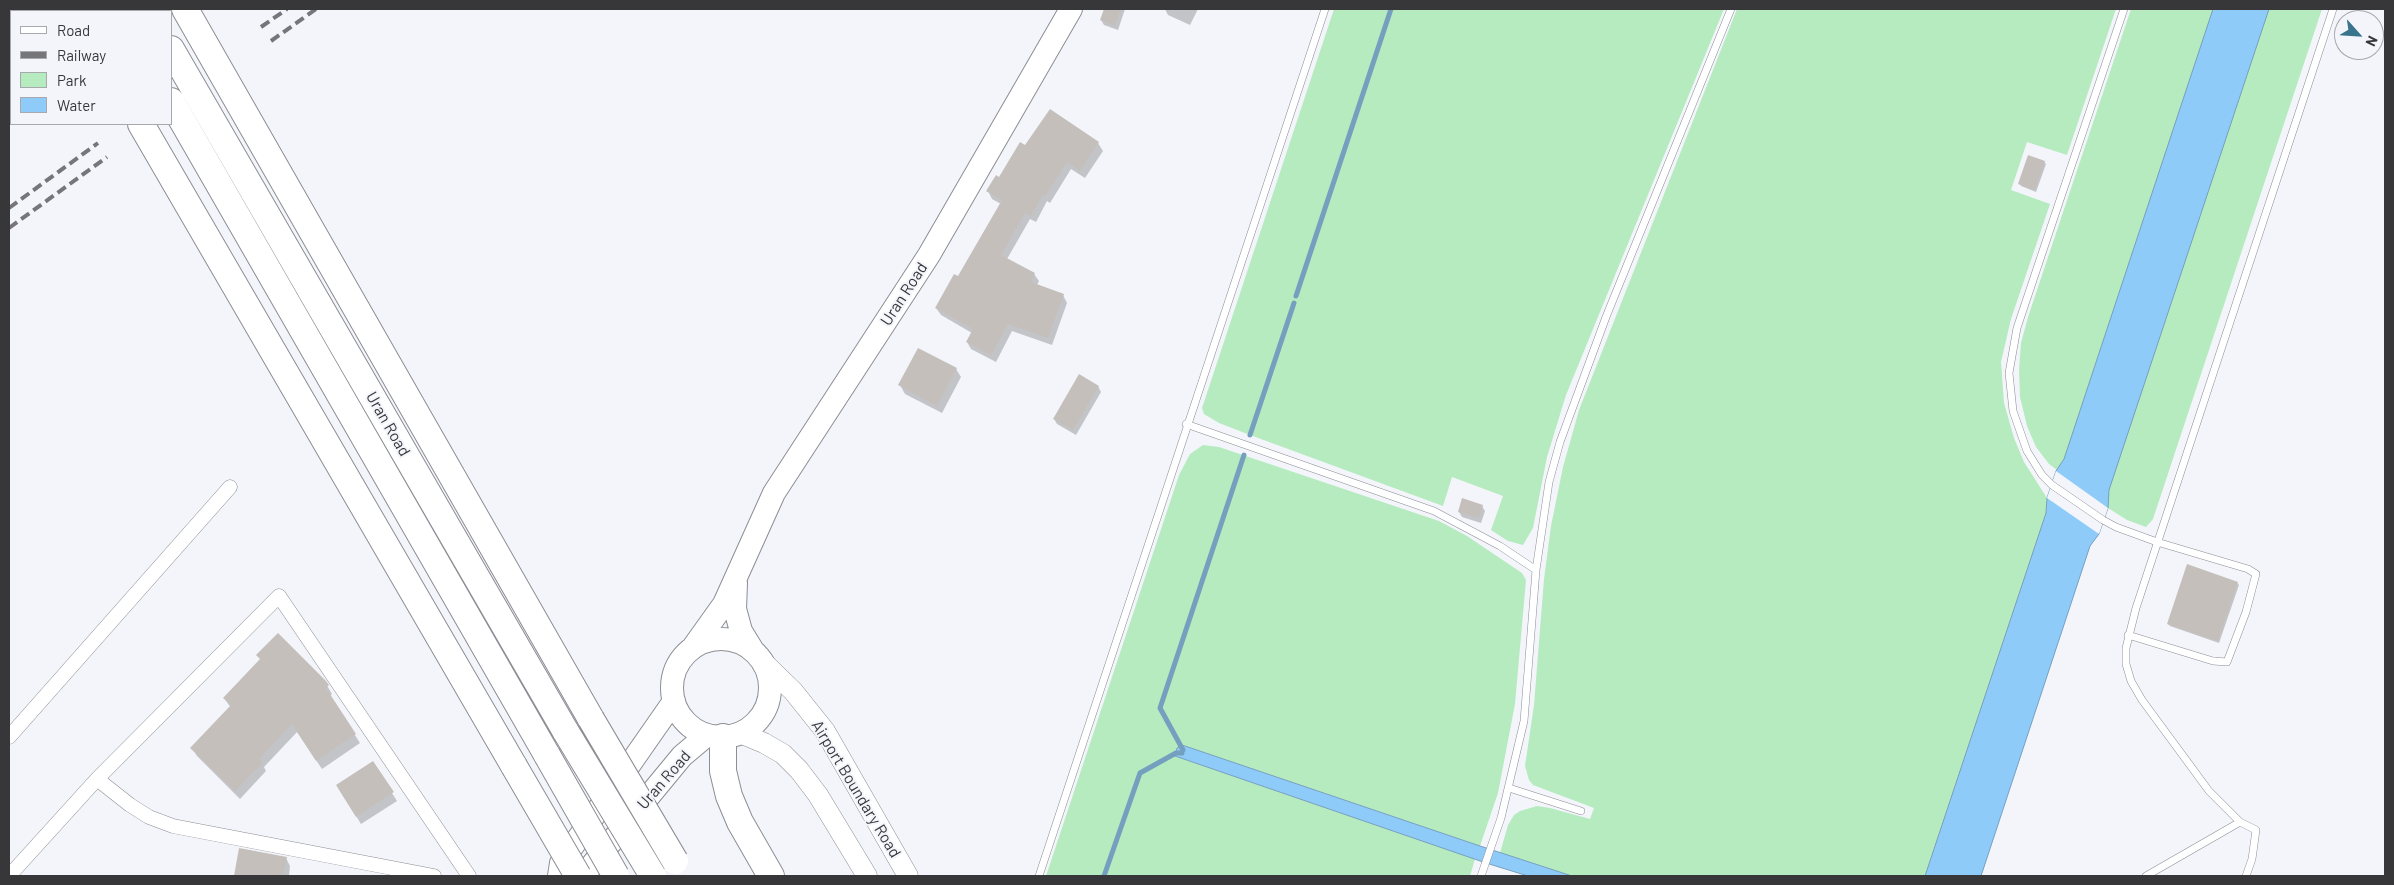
<!DOCTYPE html>
<html>
<head>
<meta charset="utf-8">
<style>
	body { margin:0 }
	#map { position:relative; width:2394px; height:885px; overflow:hidden; background:#f3f5fb; font-family:Barlow,sans-serif }
	canvas { display:block }
	.frame { position:absolute; inset:0; border:10px solid #37373a; pointer-events:none }
	.legend { position:absolute; left:10px; top:10px; width:162px; height:115px; box-sizing:border-box; background:#f3f5fb; border:1px solid #a8a9ae; margin:0; padding:6px 9px; list-style:none; font-size:15px; color:#37373a }
	.legend li { display:flex; align-items:center; gap:10px; height:25px }
	.legend b { width:25px; border:1px solid #a8a9ae }
	.north { position:absolute; left:2334px; top:10px; width:50px; height:50px; box-sizing:border-box; background:#f3f5fb; border:1px solid #a8a9ae; border-radius:50%; rotate:116deg; font-size:14px; font-weight:700; line-height:20px; text-align:center; color:#37373a }
	.north::after { content:''; display:block; margin:auto; width:18px; height:22px; background:#38748b; clip-path:polygon(50% 0,100% 100%,50% 72%,0 100%) }
</style>
</head>
<body>
<div id="map">
<canvas width="2394" height="885"></canvas>
<div class="frame"></div>
<ul class="legend">
<li><b style="height:6px;background:#fff"></b>Road</li>
<li><b style="height:6px;background:#76767a"></b>Railway</li>
<li><b style="height:14px;background:#b6ebbf"></b>Park</li>
<li><b style="height:14px;background:#8fcbf8"></b>Water</li>
</ul>
<div class="north">N</div>
</div>
<script>
const c = document.querySelector('canvas').getContext('2d');
c.lineJoin = 'round';
function fill(path, color) { c.fillStyle = color; c.fill(path, 'evenodd'); }
const toPath = rows => new Path2D(rows.map(r => 'M' + r).join(''));
function trace(path, color, width, dash) { c.strokeStyle = color; c.lineWidth = width; c.lineCap = dash ? 'butt' : 'round'; c.setLineDash(dash || []); c.stroke(path); }
function label(font, color, halo, rows, align = 'center') {
  c.font = font + ' Barlow,sans-serif'; c.lineWidth = 4; c.setLineDash([]); c.textBaseline = 'middle'; c.strokeStyle = halo; c.fillStyle = color; for (const [text, x, y, turn = 0] of rows) {
    c.save(); c.translate(x, y); c.rotate((+turn || 0) * Math.PI / 180); c.textAlign = isNaN(turn) ? turn : align; if (halo) c.strokeText(text, 0, 0); c.fillText(text, 0, 0); c.restore();
  }
}
const green = toPath([
	[1334,9,1724,9,1566,395,1547,457,1533,528,1523,545,1508,541,1491,530,1503,496,1452,477,1443,506,1250,435,1219,423,1204,414,1202,408,1206,396],
	[1737,9,2116,9,2067,155,2027,142,2011,190,2050,204,2011,319,2001,362,2004,403,2014,438,2024,462,2047,498,2046,513,1925,876,1572,876,1500,853,1508,825,1514,815,1520,811,1537,806,1550,808,1590,819,1594,808,1533,785,1529,780,1525,766,1534,705,1544,579,1551,526,1563,467,1579,410],
	[2131,9,2322,9,2153,519,2146,527,2127,520,2108,508,2049,464,2036,447,2027,426,2020,397,2019,370,2021,343,2028,317],
	[1203,445,1219,447,1439,521,1467,536,1522,573,1526,580,1515,704,1498,793,1480,846,1182,745,1177,748,1175,756,1475,859,1470,876,1046,876,1179,475,1190,454]
]);
const water = toPath([
	[2213,9,2269,9,2109,490,2108,508,2099,534,2090,546,1981,876,1925,876,2046,513,2047,498,2056,471,2064,459,2213,9],
	[1182,745,1480,846,1572,876,1528,876,1486,863,1175,756,1177,748,1182,745]
]);
const pier = toPath([
	[2056,471,2108,508,2099,534,2047,498]
]);
const shadow = toPath([
	[1105,9,1125,9,1118,30,1104,25,1101,20],
	[1165,9,1198,9,1190,25,1168,15],
	[1050,110,1098,143,1103,151,1085,178,1071,169,1050,203,1047,201,1036,222,1030,219,1007,259,1034,274,1039,281,1037,285,1063,295,1067,303,1052,345,1012,331,996,362,971,349,967,342,972,333,941,315,936,308,958,278,1001,204,992,199,988,191,1026,147],
	[2044,162,2046,164,2036,192,2021,186,2020,184],
	[956,369,961,377,942,413,905,394,900,385],
	[1098,386,1101,392,1076,435,1057,424,1054,419],
	[1482,506,1485,511,1481,523,1462,517,1459,512],
	[2237,583,2239,585,2219,643,2170,626,2168,624],
	[325,682,332,694,330,696,360,743,322,769,297,732,264,767,266,771,240,799,197,756,192,748,231,708,224,698],
	[373,763,397,801,361,824,342,794],
	[240,849,286,858,290,866,289,876,236,876]
]);
const stream = toPath([
	[1296,296,1391,9],
	[1250,435,1294,303],
	[1183,750,1160,708,1244,455],
	[1104,876,1140,773,1176,753,1182,753]
]);
const building = toPath([
	[1104,9,1121,9,1115,26,1100,20],
	[1050,109,1099,142,1080,171,1067,162,1045,196,1043,194,1031,216,1025,213,1001,255,1035,273,1031,282,1064,294,1048,338,1008,324,991,355,966,342,973,329,935,308,954,274,958,276,1002,200,986,191,996,175,999,177,1020,142,1025,145],
	[2028,155,2045,161,2035,190,2018,184],
	[918,348,957,368,937,406,898,385],
	[1079,374,1099,386,1073,430,1053,419],
	[1462,498,1483,505,1479,518,1458,512],
	[2187,564,2238,582,2218,641,2167,624],
	[278,633,326,681,329,685,326,688,356,734,316,761,292,724,259,759,263,762,235,791,190,748,231,705,223,698,260,659,256,655],
	[373,761,394,792,356,817,336,785],
	[239,848,287,857,283,876,234,876]
]);
const lane = toPath([
	[2124,9,2017,328,2009,373,2013,411,2027,451,2042,475,2052,485,2103,520,2116,527,2157,542,2248,569,2256,574,2246,612,2227,662,2213,661,2128,635],
	[1186,424,1434,511,1500,546,1536,570],
	[1509,788,1581,811],
	[1039,876,1325,9],
	[1481,876,1501,818,1524,721,1536,570,1549,482,1560,442,1606,317,1731,9],
	[2146,876,2240,822],
	[2246,876,2252,859,2256,830,2240,822,2209,791,2142,700,2131,681,2126,664,2126,648,2136,608,2333,9]
]);
const street = toPath([
	[9,737,230,487],
	[97,779,130,805,149,817,173,826,434,876],
	[9,876,97,779,279,596,469,876]
]);
const secondary = toPath([
	[762,661,793,691,825,731,908,876],
	[740,733,764,743,783,754,799,770,818,795,867,876]
]);
const primary = toPath([
	[736,583,735,609,741,631,752,649],
	'672 688a49 49 0 1 1 98 0a49 49 0 1 1-98 0Z',
	[694,646,724,604,774,493,929,255,1071,9],
	[559,876,561,863,674,701],
	[583,876,682,756,707,735]
]);
const highway = toPath([
	[74,9,76,11],
	[117,9,118,11],
	[148,9,150,11],
	[185,9,591,719],
	[171,49,566,732],
	[171,101,547,755],
	[141,124,514,766],
	[723,737,723,771,729,796,740,822,771,876]
]);
const rail = toPath([
	[261,27,287,9],
	[271,41,316,9],
	[9,208,98,143],
	[9,228,107,157]
]);
const highwayBridge = toPath([
	[591,719,675,861],
	[566,732,653,876],
	[547,755,616,876],
	[514,766,578,876]
]);
const streetNames = [
	["Uran Road",904,294,-57],
	["Uran Road",388,424,60],
	["Uran Road",664,780,-49],
	["Airport Boundary Road",856,789,59]
];
fill(green, '#b6ebbf');
fill(water, '#8fcbf8');
trace(water, '#759fbf', 1);
fill(pier, '#f3f5fb');
fill(shadow, '#0003');
trace(stream, '#759fbf', 5);
fill(building, '#c4bfba');
trace(lane, '#8c8e94', 8);
trace(street, '#8c8e94', 15);
trace(secondary, '#8c8e94', 21);
trace(primary, '#8c8e94', 24);
trace(highway, '#8c8e94', 28);
trace(lane, '#fff', 7);
trace(street, '#fff', 14);
trace(secondary, '#fff', 20);
trace(primary, '#fff', 22);
trace(highway, '#fff', 26);
trace(rail, '#76767a', 4, [10, 5]);
trace(highwayBridge, '#8c8e94', 28, []);
trace(highwayBridge, '#fff', 26);
label('16px', '#37373a', '#f3f5fb', streetNames);
</script>
</body>
</html>
